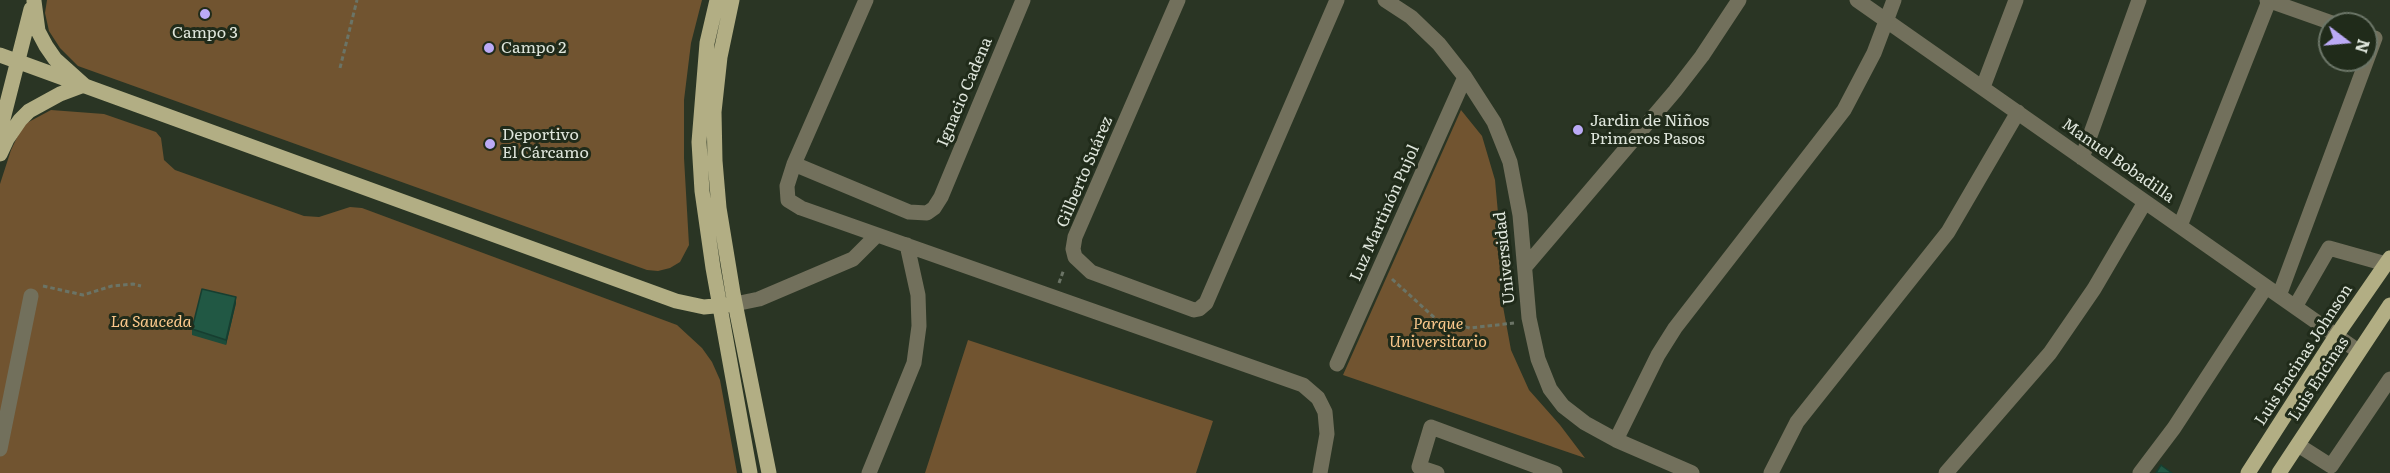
<!DOCTYPE html>
<html>
<head>
<meta charset="utf-8">
<style>
	body { margin:0 }
	#map { position:relative; width:2390px; height:473px; overflow:hidden; background:#2a3524; font-family:Literata,serif }
	canvas { display:block }
	.north { position:absolute; left:2318px; top:12px; width:60px; height:60px; box-sizing:border-box; background:#202b1a; border:2px solid #6c7668; border-radius:50%; rotate:106deg; font-size:16px; font-weight:700; line-height:24px; text-align:center; color:#dfe6dc }
	.north::after { content:''; display:block; margin:auto; width:21px; height:27px; background:#bbaaf6; clip-path:polygon(50% 0,100% 100%,50% 72%,0 100%) }
</style>
</head>
<body>
<div id="map">
<canvas width="2390" height="473"></canvas>
<div class="north">N</div>
</div>
<script>
const c = document.querySelector('canvas').getContext('2d');
c.lineJoin = 'round';
function fill(path, color) { c.fillStyle = color; c.fill(path, 'evenodd'); }
const toPath = rows => new Path2D(rows.map(r => 'M' + r).join(''));
function trace(path, color, width, dash) { c.strokeStyle = color; c.lineWidth = width; c.lineCap = dash ? 'butt' : 'round'; c.setLineDash(dash || []); c.stroke(path); }
function label(font, color, halo, rows, align = 'center') {
  c.font = font + ' Literata,serif'; c.lineWidth = 6; c.setLineDash([]); c.textBaseline = 'middle'; c.strokeStyle = halo; c.fillStyle = color; for (const [text, x, y, turn = 0] of rows) {
    c.save(); c.translate(x, y); c.rotate((+turn || 0) * Math.PI / 180); c.textAlign = isNaN(turn) ? turn : align; if (halo) c.strokeText(text, 0, 0); c.fillText(text, 0, 0); c.restore();
  }
}
const green = toPath([
	[47,0,702,0,691,43,684,100,684,158,689,245,680,262,670,268,658,271,647,270,78,66,60,48,49,31,45,13],
	[51,110,104,114,156,132,161,138,164,160,175,170,304,216,319,217,350,207,362,208,677,325,702,348,712,362,720,380,737,473,0,473,0,184,11,150,23,125],
	[1461,110,1482,136,1495,180,1500,235,1500,290,1511,350,1529,390,1560,425,1585,458,1343,375],
	[968,340,1213,421,1196,473,925,473]
]);
const path = toPath([
	[340,68,357,0],
	[1392,279,1437,320,1470,328,1514,323],
	[1059,283,1064,269],
	[43,286,83,295,112,286,133,284,141,286]
]);
const minor = toPath([
	[866,0,794,164,787,186,788,200,801,208,1303,385,1318,398,1325,412,1327,434,1320,473],
	[1178,0,1075,237,1073,249,1075,257,1091,272,1194,310,1199,309,1206,303,1337,0],
	[1385,0,1411,17,1439,44,1465,77,1494,122,1510,162,1520,215,1529,318,1538,359,1550,389,1563,406,1585,423,1616,440,1692,473],
	[1857,0,2358,351],
	[2267,0,2335,24],
	[1983,87,2016,0],
	[2082,158,2139,0],
	[794,164,909,212,927,213,934,208,941,197,1023,0],
	[2180,226,2269,1],
	[1525,267,1675,91,1702,56,1739,0],
	[2279,296,2375,38],
	[735,304,759,299,853,259,877,235],
	[2295,307,2329,248,2386,264],
	[1337,364,1465,77],
	[1616,440,1658,355,1675,328,1844,110,1874,53,1894,0],
	[2298,445,2331,466,2390,379],
	[0,449,31,296],
	[869,473,914,363,919,326,918,295,907,245],
	[1437,473,1419,467,1431,427,1555,473],
	[1771,473,1797,422,1948,232,2018,112],
	[1946,473,2050,353,2094,289,2145,202],
	[2140,473,2174,428,2266,287]
]);
const major = toPath([
	[717,0,707,43,699,142,702,191,713,268,750,473],
	[732,0,720,57,714,112,715,161,719,208,733,293,769,473],
	[0,55,676,301,704,307,735,304],
	[0,131,31,9],
	[0,154,7,139,20,120,29,111,60,94,84,85,55,59,46,46,38,31,34,1],
	[2248,473,2336,336,2390,258],
	[2279,473,2390,305]
]);
const wall = toPath([
	[236,303,226,345,192,335,192,329]
]);
const shadedWall = toPath([
	[236,297,236,303,226,345,226,340]
]);
const building = toPath([
	[202,289,236,297,226,340,192,329,202,289],
	[2161,465,2172,473,2156,473,2161,465]
]);
const markers = [
	[205,14,6,"#bbaaf6"],
	[489,48,6,"#bbaaf6"],
	[1578,130,6,"#bbaaf6"],
	[490,144,6,"#bbaaf6"]
];
const poiNames = [
	["Campo 3",205,33,"center"],
	["Campo 2",501,48],
	["Jardin de Niños",1590,121],
	["Primeros Pasos",1590,139],
	["Deportivo",502,135],
	["El Cárcamo",502,153]
];
const streetNames = [
	["Ignacio Cadena",965,92,-67],
	["Manuel Bobadilla",2118,161,35],
	["Gilberto Suárez",1085,172,-67],
	["Luz Martinón Pujol",1385,213,-66],
	["Universidad",1505,258,-96],
	["Luis Encinas Johnson",2304,355,-57],
	["Luis Encinas",2319,379,-57]
];
const parkNames = [
	["La Sauceda",151,322],
	["Parque",1438,324],
	["Universitario",1438,342]
];
fill(green, '#715430');
trace(path, '#6b7466', 3, [4.5, 3]);
trace(minor, '#72705c', 15);
trace(major, '#b2ae84', 15);
fill(wall, '#1c4c3a');
fill(shadedWall, '#173e30');
fill(building, '#215844');
trace(building, '#173e30', 1.5);
for (const [x, y, r, color] of markers) { const dot = new Path2D(); dot.arc(x, y, r, 0, 2 * Math.PI); c.fillStyle = color; c.fill(dot); trace(dot, '#202b1a', 2); }
label('16px', '#dfe6dc', '#202b1a', poiNames, 'left');
label('16px', '#dfe6dc', '#202b1a', streetNames);
label('italic 16px', '#fcc98c', '#202b1a', parkNames);
</script>
</body>
</html>
